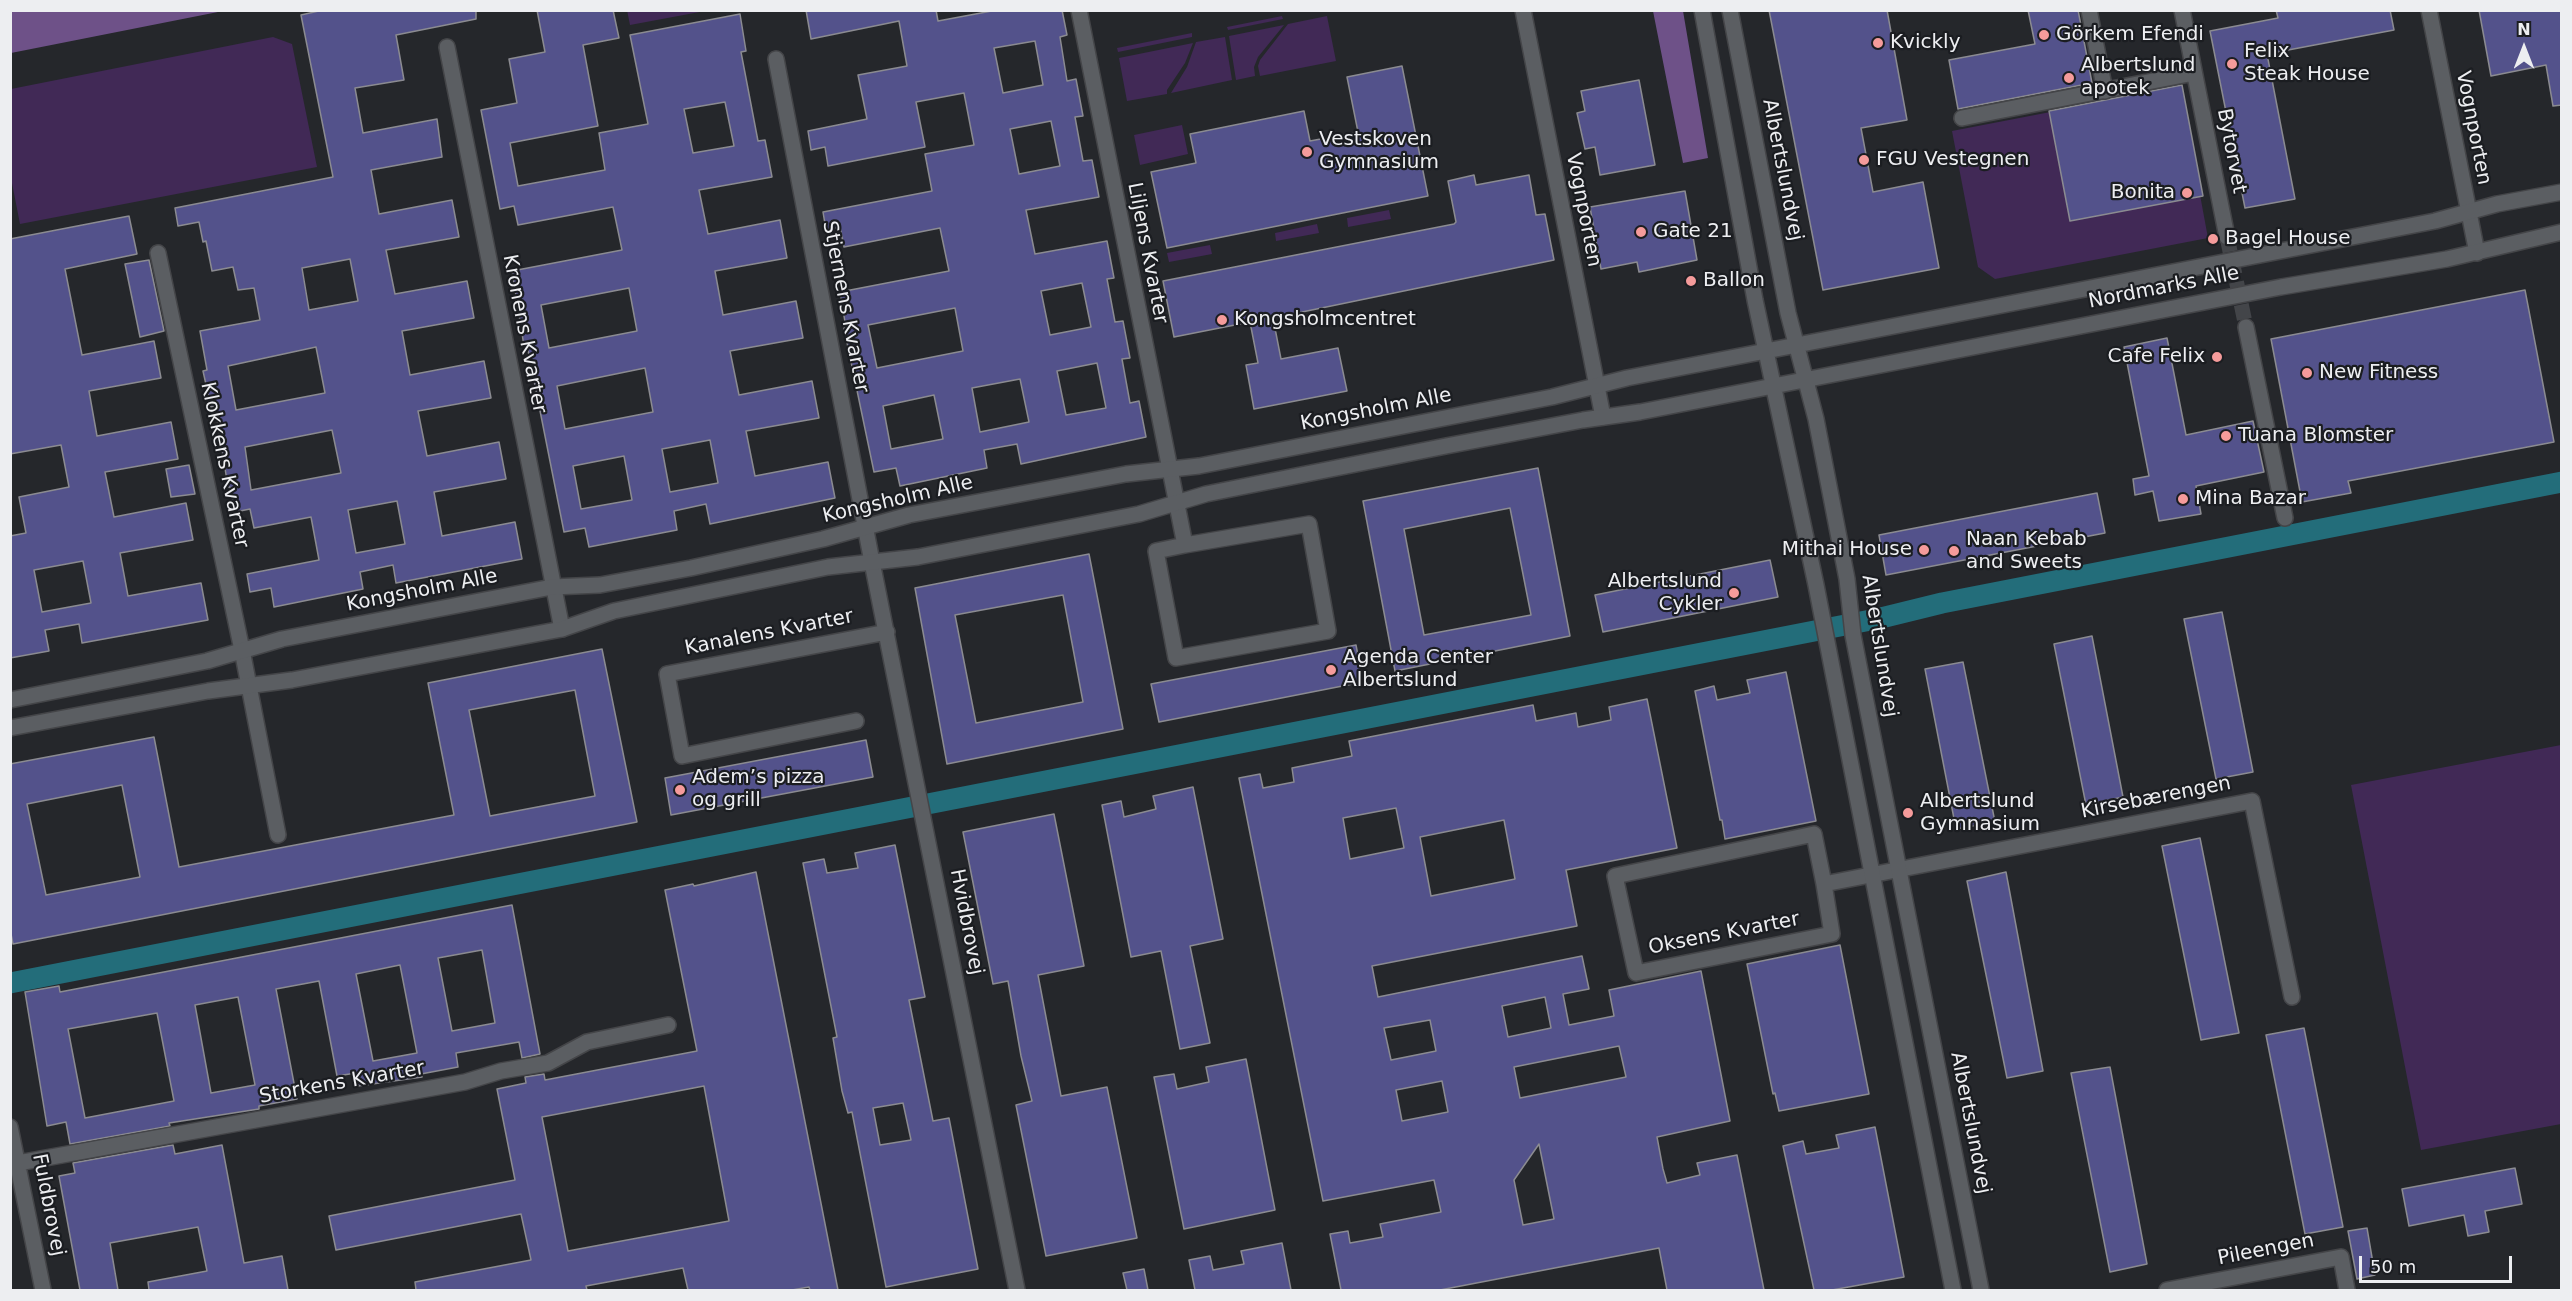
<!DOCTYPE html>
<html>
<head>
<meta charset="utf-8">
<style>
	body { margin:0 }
	#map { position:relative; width:2572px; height:1301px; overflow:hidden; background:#25272b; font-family:"DejaVu Sans",sans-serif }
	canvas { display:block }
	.frame { position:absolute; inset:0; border:12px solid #edeef1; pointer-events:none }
	.north { position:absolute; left:2494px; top:18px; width:60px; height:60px; -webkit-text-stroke:4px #1b1d21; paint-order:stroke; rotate:0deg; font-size:16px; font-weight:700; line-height:24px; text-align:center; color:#edeef1 }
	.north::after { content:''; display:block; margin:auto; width:21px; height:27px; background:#edeef1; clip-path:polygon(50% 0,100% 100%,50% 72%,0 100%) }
	.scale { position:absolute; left:2359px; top:1256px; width:153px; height:27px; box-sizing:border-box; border:3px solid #edeef1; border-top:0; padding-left:8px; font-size:18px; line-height:21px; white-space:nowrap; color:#edeef1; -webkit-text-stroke:4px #1b1d21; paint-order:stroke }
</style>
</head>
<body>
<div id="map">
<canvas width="2572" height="1301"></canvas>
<div class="frame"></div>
<div class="north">N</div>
<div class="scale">50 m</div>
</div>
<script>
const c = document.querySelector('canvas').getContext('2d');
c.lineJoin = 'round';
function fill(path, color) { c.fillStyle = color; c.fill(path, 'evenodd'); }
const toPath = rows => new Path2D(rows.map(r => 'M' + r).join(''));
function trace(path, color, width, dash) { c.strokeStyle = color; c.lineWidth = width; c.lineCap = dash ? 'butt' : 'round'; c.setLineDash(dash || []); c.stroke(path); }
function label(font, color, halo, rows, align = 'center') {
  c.font = font + ' "DejaVu Sans",sans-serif'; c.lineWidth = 4.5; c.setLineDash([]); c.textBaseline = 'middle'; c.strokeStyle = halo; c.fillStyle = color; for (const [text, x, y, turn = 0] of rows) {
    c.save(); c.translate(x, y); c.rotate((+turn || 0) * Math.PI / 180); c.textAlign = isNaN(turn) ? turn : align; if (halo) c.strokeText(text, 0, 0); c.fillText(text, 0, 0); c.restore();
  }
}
const green = toPath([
	[627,10,705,10,705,11,630,25],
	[1282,16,1283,19,1228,30,1227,27],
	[1327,16,1336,61,1260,76,1258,66,1260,60,1288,24],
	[1284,25,1258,57,1254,67,1255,76,1236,80,1229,36],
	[1192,33,1192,37,1118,52,1117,48],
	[273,37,292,44,317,167,20,224,11,178,11,89],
	[1225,37,1232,80,1171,93,1187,67,1196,42],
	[1193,43,1185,63,1167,90,1167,94,1127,101,1119,58],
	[2180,87,2208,238,1995,279,1978,267,1952,131],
	[1182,125,1188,154,1140,165,1134,135],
	[1389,210,1391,219,1348,227,1347,218],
	[1317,224,1319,233,1276,241,1275,233],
	[1210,245,1212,254,1169,262,1167,253],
	[2561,745,2561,1124,2421,1150,2351,785]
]);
const forest = toPath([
	[11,10,223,10,223,11,11,53],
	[1653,11,1683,11,1708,158,1683,163]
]);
const canal = toPath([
	[10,983,1881,618,1942,603,2562,482]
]);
const building = toPath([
	[323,10,476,10,476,19,396,35,404,80,355,88,363,133,437,119,442,157,371,170,379,214,452,200,459,237,386,250,395,294,467,281,474,318,402,331,410,375,484,361,491,398,418,411,427,456,499,442,506,479,434,492,442,536,515,522,522,559,396,583,393,565,360,572,363,589,274,607,271,588,250,592,247,574,319,560,311,517,254,528,250,509,235,512,230,487,228,487,215,406,211,407,203,371,207,370,200,331,260,320,254,288,238,290,233,267,212,271,206,241,203,242,199,222,178,226,175,208,333,177,301,15,323,10],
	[350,259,358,301,309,310,302,268,350,259],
	[316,347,325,393,236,410,228,366,316,347],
	[332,430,341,473,251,490,245,447,332,430],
	[397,501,405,544,356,553,348,510,397,501],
	[537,10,613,10,619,38,583,45,598,126,510,143,518,186,605,170,599,133,648,124,630,35,740,14,746,51,741,52,758,141,765,140,772,177,699,190,708,234,780,220,787,258,715,271,723,315,796,301,803,338,730,351,739,395,812,381,819,418,746,431,755,476,828,462,835,498,710,524,706,504,674,511,677,530,589,547,585,528,564,532,527,345,524,346,512,271,622,250,613,207,518,225,514,206,500,209,481,110,517,103,509,59,545,52,537,10],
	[725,102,734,146,693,153,684,109,725,102],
	[629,288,637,331,549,348,541,305,629,288],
	[645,368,653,412,565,429,557,386,645,368],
	[710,440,718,483,670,492,662,449,710,440],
	[624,456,632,500,581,509,573,466,624,456],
	[806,10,936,10,938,21,997,10,1062,10,1067,35,1060,37,1067,81,1076,79,1083,116,1075,117,1083,161,1092,160,1099,197,1026,210,1035,254,1107,241,1114,278,1107,279,1115,322,1123,321,1130,358,1122,359,1130,403,1139,401,1146,437,1021,464,1017,444,984,450,987,468,900,486,896,468,874,472,844,328,846,328,840,292,949,271,940,228,844,247,840,227,826,230,823,212,932,191,925,154,974,145,964,93,916,102,925,147,828,166,825,147,811,150,808,131,867,119,858,75,907,66,899,21,811,39,806,10],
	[1035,41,1043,85,1003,93,994,48,1035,41],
	[1051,121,1060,166,1019,174,1010,129,1051,121],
	[1082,283,1091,327,1050,335,1041,291,1082,283],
	[955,308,963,351,877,368,868,325,955,308],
	[1097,363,1106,408,1066,415,1057,371,1097,363],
	[1020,379,1029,422,980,432,972,388,1020,379],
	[934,395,943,439,891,449,883,406,934,395],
	[1769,10,1887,10,1907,120,1861,128,1873,192,1923,182,1939,268,1823,290,1769,10],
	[2028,10,2078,10,2092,83,1958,109,1949,60,2035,44,2028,10],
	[2276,10,2390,10,2394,30,2267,54,2295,199,2245,208,2210,31,2278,18,2276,10],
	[2479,10,2562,10,2562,105,2553,106,2546,65,2491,76,2479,10],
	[1402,66,1428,196,1167,248,1151,172,1196,163,1190,134,1304,111,1310,141,1358,132,1347,77,1402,66],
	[1639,80,1655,165,1600,175,1595,147,1585,149,1577,113,1585,111,1581,91,1639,80],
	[2182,85,2203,196,2070,221,2049,111,2182,85],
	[1474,175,1476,185,1529,175,1536,215,1545,214,1554,260,1273,318,1281,359,1338,348,1347,391,1254,409,1246,365,1258,363,1250,322,1174,337,1163,281,1454,224,1456,222,1448,181,1474,175],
	[1685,191,1697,260,1639,272,1637,262,1601,269,1590,207,1685,191],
	[129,216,137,254,65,269,82,355,154,341,161,378,89,391,97,436,171,422,178,459,105,472,114,517,186,503,193,540,120,553,128,596,201,583,208,620,82,643,79,624,45,630,49,651,10,658,10,536,26,533,19,497,69,487,61,445,10,454,10,239,129,216],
	[83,561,91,603,42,612,34,570,83,561],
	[149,260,164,331,140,337,125,264,149,260],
	[2525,290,2554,442,2348,481,2351,493,2302,502,2271,339,2525,290],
	[2167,338,2186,435,2253,421,2264,472,2196,486,2201,514,2159,521,2153,491,2135,495,2133,479,2149,476,2124,347,2167,338],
	[189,465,195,494,171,497,166,469,189,465],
	[1538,468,1570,636,1395,671,1363,501,1538,468],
	[1510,508,1531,615,1424,635,1404,529,1510,508],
	[2097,493,2105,533,1886,575,1879,535,2097,493],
	[1089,554,1123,729,947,764,915,588,1089,554],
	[1063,595,1083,702,976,723,955,615,1063,595],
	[1770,560,1778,597,1603,632,1595,595,1770,560],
	[2222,612,2253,772,2216,779,2184,619,2222,612],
	[2092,636,2123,797,2086,805,2054,644,2092,636],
	[1356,645,1363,682,1159,722,1151,684,1356,645],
	[602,649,637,822,13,944,10,929,10,764,154,737,179,867,454,815,428,683,602,649],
	[575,690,595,796,490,816,469,710,575,690],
	[122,785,140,877,46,895,27,804,122,785],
	[1963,662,1995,822,1956,829,1925,669,1963,662],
	[1786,672,1816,821,1725,839,1722,820,1720,820,1695,691,1714,686,1717,700,1750,693,1747,680,1786,672],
	[1647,699,1677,848,1566,870,1577,926,1372,966,1378,997,1582,956,1589,989,1563,994,1569,1025,1614,1016,1609,990,1701,971,1730,1121,1657,1137,1663,1169,1667,1183,1700,1175,1697,1163,1737,1155,1764,1290,1667,1290,1659,1248,1440,1290,1341,1290,1330,1234,1348,1231,1350,1243,1383,1237,1380,1224,1441,1212,1434,1180,1323,1201,1239,778,1260,774,1263,788,1294,782,1292,768,1352,756,1349,741,1533,705,1536,721,1576,713,1578,727,1611,720,1609,707,1647,699],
	[1396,808,1404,848,1350,859,1343,818,1396,808],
	[1504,820,1515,879,1431,896,1420,837,1504,820],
	[1545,997,1551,1028,1508,1037,1502,1006,1545,997],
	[1430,1020,1436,1051,1391,1060,1384,1028,1430,1020],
	[1619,1046,1626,1077,1520,1098,1514,1067,1619,1046],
	[1442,1081,1448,1112,1402,1121,1396,1090,1442,1081],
	[1539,1144,1554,1219,1523,1225,1514,1180,1539,1144],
	[866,740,873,777,671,815,665,778,866,740],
	[1193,787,1223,939,1190,946,1210,1043,1180,1049,1161,951,1131,957,1102,805,1121,801,1124,817,1156,809,1153,796,1193,787],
	[1054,814,1084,966,1038,975,1061,1096,1107,1087,1137,1238,1046,1256,1016,1105,1032,1101,1021,1056,1008,981,993,984,963,832,1054,814],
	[2200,838,2239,1033,2201,1040,2162,846,2200,838],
	[895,845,925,997,909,1000,933,1121,949,1118,978,1269,886,1287,852,1112,848,1113,842,1091,833,1038,837,1037,803,863,824,859,827,873,858,868,855,853,895,845],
	[903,1103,911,1140,880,1145,873,1108,903,1103],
	[756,872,838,1290,810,1290,809,1287,792,1290,688,1290,683,1268,586,1286,587,1290,416,1290,415,1282,531,1260,521,1214,336,1250,329,1216,515,1180,497,1089,526,1083,525,1077,544,1074,545,1080,697,1051,665,890,693,884,694,886,756,872],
	[704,1086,729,1221,568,1251,542,1117,704,1086],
	[2006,872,2043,1071,2007,1078,1967,881,2006,872],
	[512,905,540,1054,522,1058,519,1042,456,1053,458,1067,421,1074,422,1077,358,1086,356,1073,337,1076,319,981,276,989,297,1099,259,1106,259,1109,169,1123,170,1126,70,1144,66,1122,47,1126,25,992,59,986,60,992,512,905],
	[482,950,495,1023,452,1031,438,958,482,950],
	[400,965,417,1053,373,1061,356,974,400,965],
	[238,997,255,1085,211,1093,195,1005,238,997],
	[157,1013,174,1101,85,1118,68,1029,157,1013],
	[1840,945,1869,1094,1779,1111,1775,1093,1773,1094,1747,964,1840,945],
	[2304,1028,2343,1227,2305,1234,2266,1035,2304,1028],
	[1246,1059,1275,1210,1184,1229,1154,1077,1174,1074,1177,1089,1209,1082,1206,1067,1246,1059],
	[2110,1067,2147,1264,2110,1272,2071,1073,2110,1067],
	[1875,1127,1904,1277,1832,1290,1814,1290,1783,1146,1803,1141,1806,1154,1839,1148,1836,1135,1875,1127],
	[173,1145,175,1154,222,1145,244,1263,282,1256,288,1290,149,1290,148,1282,207,1271,198,1227,110,1243,118,1290,80,1290,59,1176,75,1173,73,1163,173,1145],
	[2515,1168,2522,1204,2485,1211,2489,1232,2468,1236,2464,1215,2409,1226,2402,1189,2515,1168],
	[2367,1228,2375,1275,2357,1279,2348,1231,2367,1228],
	[1282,1243,1291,1290,1195,1290,1189,1260,1210,1256,1213,1270,1244,1264,1241,1251,1282,1243],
	[1144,1269,1148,1290,1127,1290,1123,1273,1144,1269]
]);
const streetTunnel = toPath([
	[2227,237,2246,327]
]);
const street = toPath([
	[1079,10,1185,545,1156,551,1176,658,1328,631,1309,524,1185,545],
	[1523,10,1603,417],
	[2089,10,2105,91],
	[2182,10,2227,237],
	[2429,10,2477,253],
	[447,47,562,629],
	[776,59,872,562,1017,1290],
	[1962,118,2194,73],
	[158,253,242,650,278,835],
	[2246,327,2285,518],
	[856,721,682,756,667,674,887,632],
	[1824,884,1832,934,1636,973,1615,876,1814,834,1824,884,2252,801,2292,997],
	[10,1127,43,1290],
	[18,1163,465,1082,501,1071,548,1063,587,1042,668,1025],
	[2167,1290,2341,1257,2347,1290]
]);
const secondary = toPath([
	[1702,10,1755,300,1816,585,1953,1290],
	[1730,10,1788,313,1816,419,1847,579,1853,635,1981,1290],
	[10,700,207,661,282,639,552,587,600,585,691,568,823,539,909,515,1126,474,1199,466,1552,397,1627,378,2435,221,2497,204,2562,192],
	[10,728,208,691,292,680,562,629,614,611,828,567,918,557,1139,514,1206,494,1446,446,1583,420,1640,412,2281,287,2447,259,2562,232]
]);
const markers = [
	[2044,35,6,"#f59b9b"],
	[1878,43,6,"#f59b9b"],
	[2232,64,6,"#f59b9b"],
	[2069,78,6,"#f59b9b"],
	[1307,152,6,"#f59b9b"],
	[1864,160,6,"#f59b9b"],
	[2187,193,6,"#f59b9b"],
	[1641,232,6,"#f59b9b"],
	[2213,239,6,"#f59b9b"],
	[1691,281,6,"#f59b9b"],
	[1222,320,6,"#f59b9b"],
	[2217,357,6,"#f59b9b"],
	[2307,373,6,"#f59b9b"],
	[2226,436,6,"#f59b9b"],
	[2183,499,6,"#f59b9b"],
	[1924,550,6,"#f59b9b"],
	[1954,551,6,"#f59b9b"],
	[1734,593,6,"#f59b9b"],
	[1331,670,6,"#f59b9b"],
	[680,790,6,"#f59b9b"],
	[1908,813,6,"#f59b9b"]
];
const poiNames = [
	["Görkem Efendi",2056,35],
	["Kvickly",1890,43],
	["Felix",2244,52],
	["Steak House",2244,75],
	["Albertslund",2081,66],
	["apotek",2081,89],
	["Vestskoven",1319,140],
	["Gymnasium",1319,163],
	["FGU Vestegnen",1876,160],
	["Bonita",2175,193,"right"],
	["Gate 21",1653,232],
	["Bagel House",2225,239],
	["Ballon",1703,281],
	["Kongsholmcentret",1234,320],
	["Cafe Felix",2205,357,"right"],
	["New Fitness",2319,373],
	["Tuana Blomster",2238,436],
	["Mina Bazar",2195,499],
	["Naan Kebab",1966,540],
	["and Sweets",1966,563],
	["Mithai House",1912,550,"right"],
	["Albertslund",1722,582,"right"],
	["Cykler",1722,605,"right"],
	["Agenda Center",1343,658],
	["Albertslund",1343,681],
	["Adem’s pizza",692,778],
	["og grill",692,801],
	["Albertslund",1920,802],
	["Gymnasium",1920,825]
];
const streetNames = [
	["Vognporten",2473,128,79],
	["Bytorvet",2231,151,79],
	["Albertslundvej",1782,170,79],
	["Vognporten",1583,210,79],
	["Liljens Kvarter",1147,253,79],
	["Nordmarks Alle",2164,288,-11],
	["Stjernens Kvarter",845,307,79],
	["Kronens Kvarter",524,334,79],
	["Kongsholm Alle",1376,410,-11],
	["Klokkens Kvarter",224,465,78],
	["Kongsholm Alle",898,500,-13],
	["Kongsholm Alle",422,591,-11],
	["Kanalens Kvarter",769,633,-11],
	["Albertslundvej",1879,646,81],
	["Kirsebærengen",2156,798,-11],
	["Hvidbrovej",966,922,79],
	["Oksens Kvarter",1724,934,-11],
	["Storkens Kvarter",342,1083,-10],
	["Albertslundvej",1970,1123,79],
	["Fuldbrovej",48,1205,79],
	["Pileengen",2266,1250,-11]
];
fill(green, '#412956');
fill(forest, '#6e5188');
trace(canal, '#236d7a', 21);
fill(building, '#53528b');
trace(building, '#8b8b91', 1.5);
trace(streetTunnel, '#434549', 15, [15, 8]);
trace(street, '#444548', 18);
trace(secondary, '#444548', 18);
trace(street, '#5b5e62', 15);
trace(secondary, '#5b5e62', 15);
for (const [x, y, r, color] of markers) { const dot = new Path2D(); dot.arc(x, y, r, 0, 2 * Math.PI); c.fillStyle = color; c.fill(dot); trace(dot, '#1b1d21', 2); }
label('20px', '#edeef1', '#1b1d21', poiNames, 'left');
label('20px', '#edeef1', '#1b1d21', streetNames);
</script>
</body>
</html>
